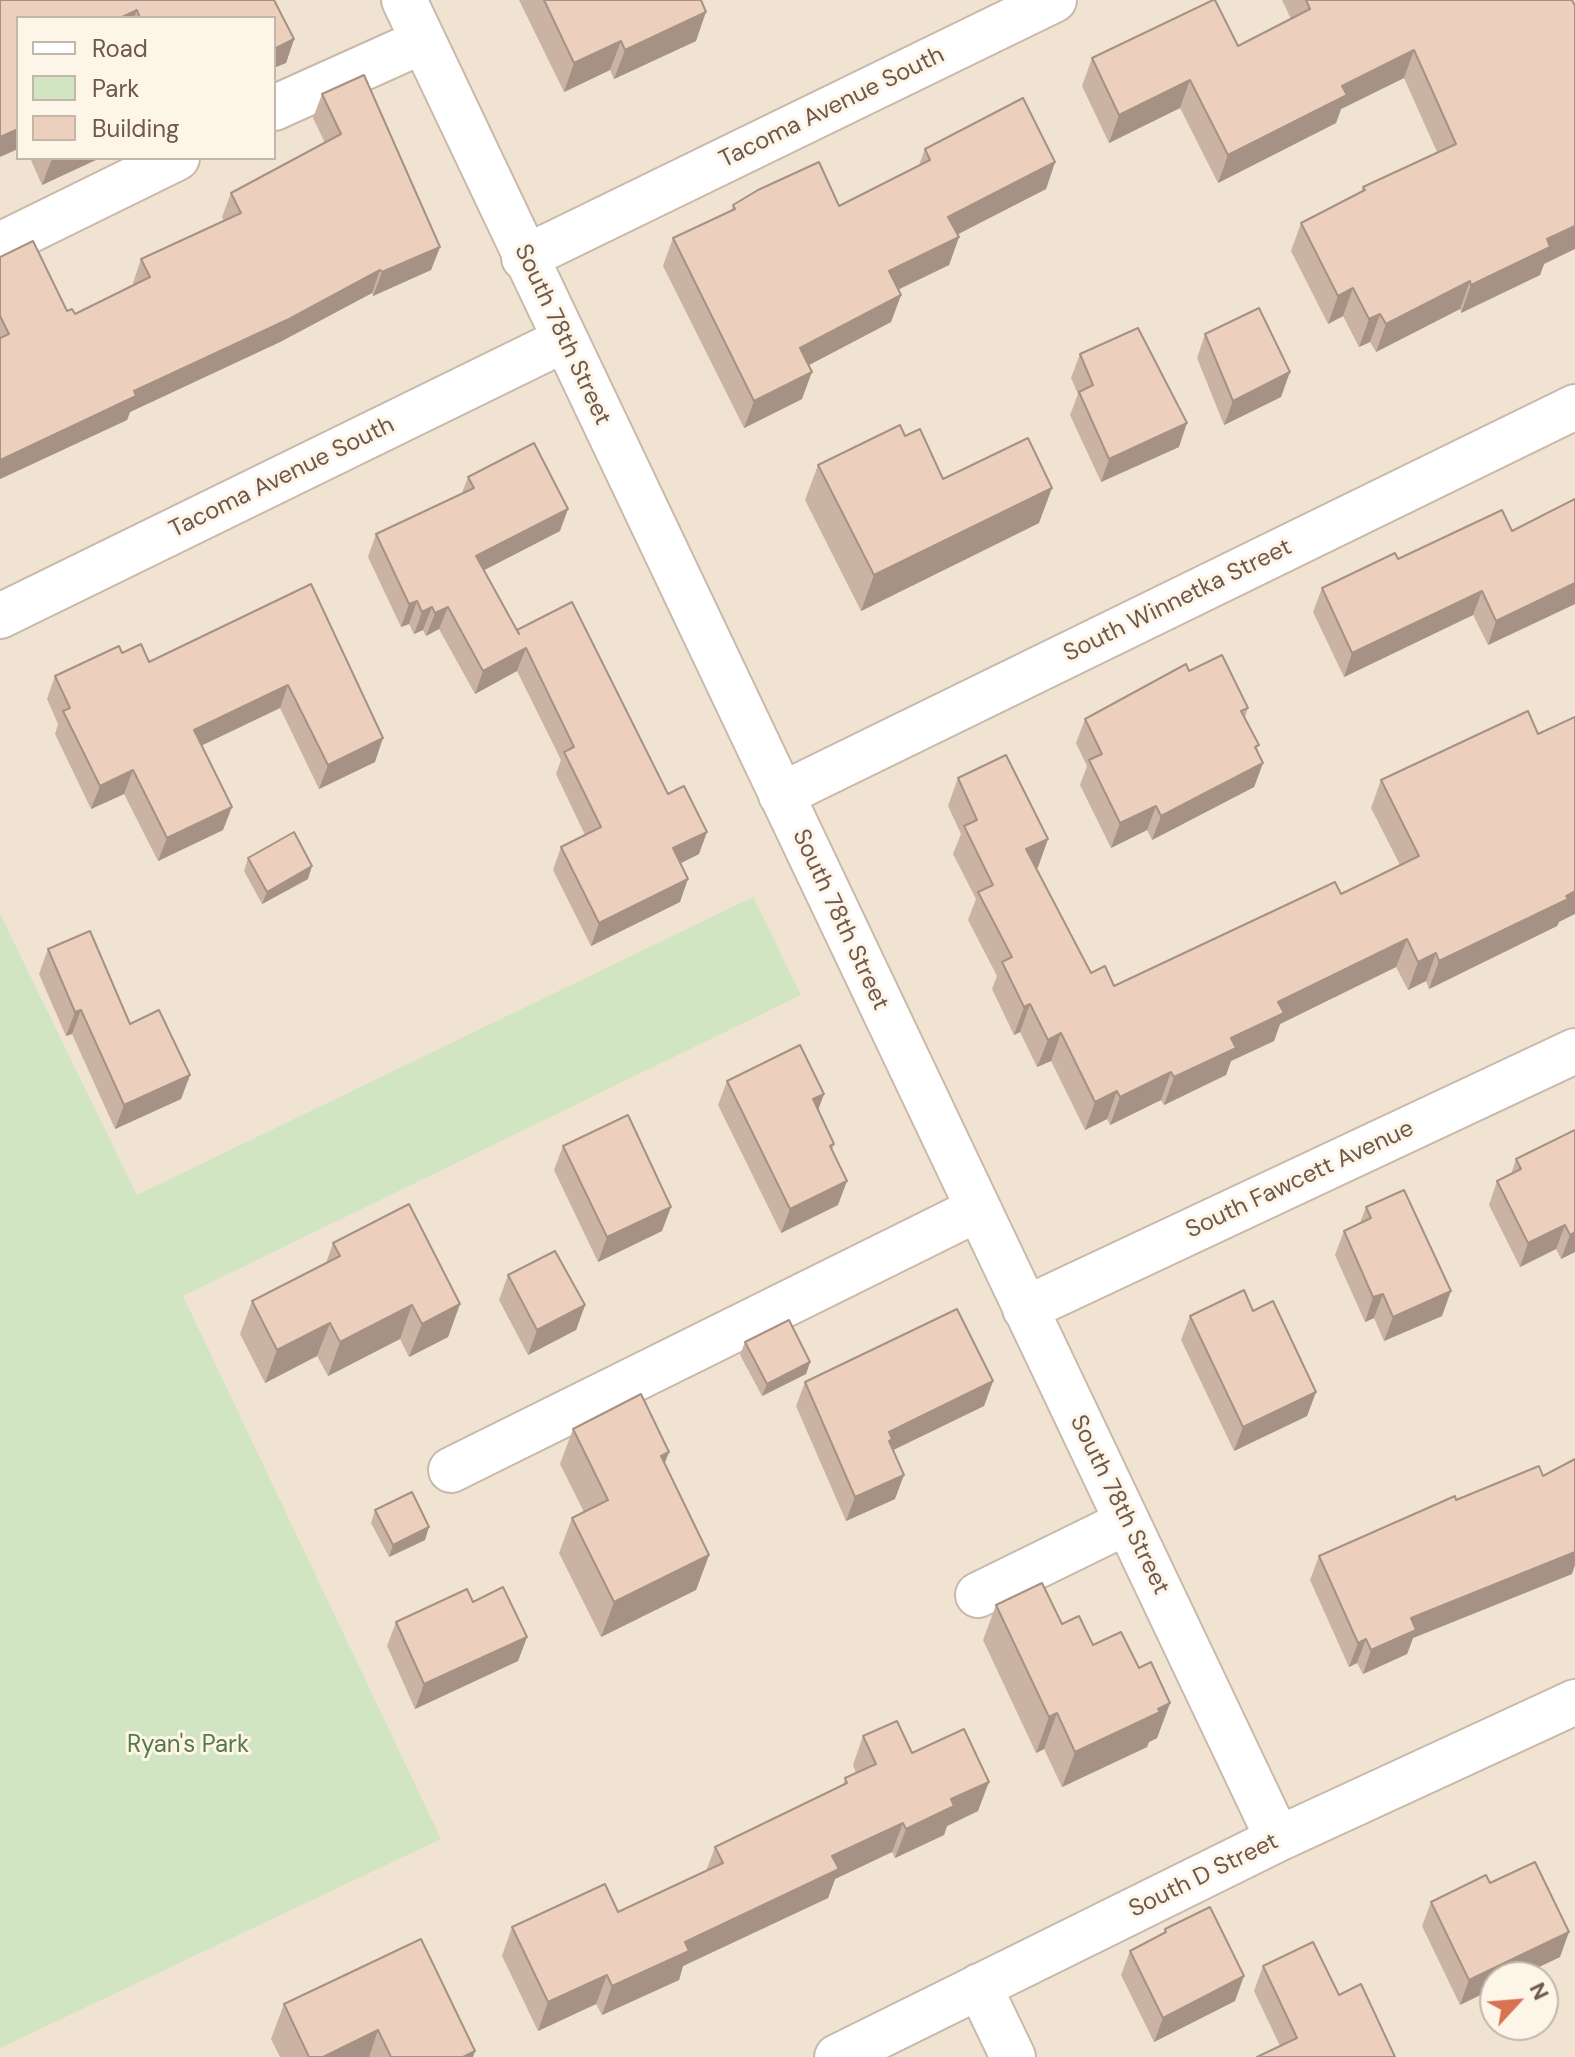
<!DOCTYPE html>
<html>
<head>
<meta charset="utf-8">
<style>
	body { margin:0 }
	#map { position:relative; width:1575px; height:2057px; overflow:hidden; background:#f9f1e3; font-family:"DM Sans",sans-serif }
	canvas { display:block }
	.legend { position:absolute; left:16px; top:16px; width:260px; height:144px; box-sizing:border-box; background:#fdf5e8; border:2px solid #c4b6aa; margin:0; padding:10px 14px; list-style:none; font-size:24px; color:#6f584c }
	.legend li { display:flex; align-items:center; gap:16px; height:40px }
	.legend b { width:40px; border:2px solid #c4b6aa }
	.north { position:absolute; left:1479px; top:1961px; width:80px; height:80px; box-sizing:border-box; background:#fdf5e8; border:2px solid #c4b6aa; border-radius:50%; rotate:64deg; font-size:22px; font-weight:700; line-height:32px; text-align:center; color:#6f584c }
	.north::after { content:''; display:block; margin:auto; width:28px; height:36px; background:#d87253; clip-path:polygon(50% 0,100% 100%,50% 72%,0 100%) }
</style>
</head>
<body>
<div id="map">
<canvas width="1575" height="2057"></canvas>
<ul class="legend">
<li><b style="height:10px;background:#fff"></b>Road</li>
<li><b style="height:22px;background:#d1e5c3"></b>Park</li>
<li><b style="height:22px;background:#ecd0bd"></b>Building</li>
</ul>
<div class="north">N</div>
</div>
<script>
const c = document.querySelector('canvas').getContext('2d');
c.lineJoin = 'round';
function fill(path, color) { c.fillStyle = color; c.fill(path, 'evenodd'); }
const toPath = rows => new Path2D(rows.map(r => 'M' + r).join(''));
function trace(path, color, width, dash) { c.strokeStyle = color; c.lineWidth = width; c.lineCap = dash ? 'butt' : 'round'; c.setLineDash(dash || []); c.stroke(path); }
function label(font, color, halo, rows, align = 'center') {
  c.font = font + ' "DM Sans",sans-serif'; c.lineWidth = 6; c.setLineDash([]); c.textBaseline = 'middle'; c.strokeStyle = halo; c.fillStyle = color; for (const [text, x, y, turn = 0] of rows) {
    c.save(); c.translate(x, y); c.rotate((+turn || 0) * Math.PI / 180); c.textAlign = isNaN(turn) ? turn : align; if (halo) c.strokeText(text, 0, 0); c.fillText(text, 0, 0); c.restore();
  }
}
const residential = toPath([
	[0,0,1575,0,1575,2057,0,2057],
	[18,18,274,18,274,158,18,158],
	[1495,1977,1543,1977,1543,2025,1495,2025]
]);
const green = toPath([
	[753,897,801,995,183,1296,441,1839,0,2048,0,914,137,1195]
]);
const minor = toPath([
	[404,0,1278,1839],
	[274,108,423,41],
	[0,245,177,158],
	[524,258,1054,0],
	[0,616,564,340],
	[781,795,1575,407],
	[1025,1309,1575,1051],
	[451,1470,978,1209],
	[978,1595,1127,1522],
	[979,1986,1013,2057],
	[837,2057,1278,1839,1575,1702]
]);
const wall = toPath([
	[0,0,274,0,294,39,286,63,274,18,18,18],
	[519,0,701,0,696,41,614,79,610,70,564,92],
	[1282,0,1572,0,1544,264,1540,275,1461,313,1460,309,1376,352,1370,342,1359,347,1343,316,1328,324,1291,251,1301,223,1361,191,1363,187,1437,152,1404,78,1341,109,1336,123,1218,183,1180,108,1109,143,1082,86,1092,58,1238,46,1291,19],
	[322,94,440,247,431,270,373,296,372,293,280,342,130,412,127,420,0,479,0,257,67,311,75,314,134,285,133,283,141,259,224,221,222,217,231,193,325,143,313,118],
	[925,149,1055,162,1046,189,957,234,959,237,949,265,898,289,901,295,891,322,809,365,802,399,744,428,663,266,673,238,731,211,733,205,839,206,919,165],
	[30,158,100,158,42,185],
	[1205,334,1281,397,1224,425,1197,358],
	[1080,354,1179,447,1101,482,1070,415,1078,394,1071,378],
	[905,436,943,479,1039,523,861,611,805,500,818,465],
	[468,477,560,531,484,570,517,630,699,854,681,863,680,902,591,946,553,870,561,847,585,835,556,774,561,760,517,671,475,694,439,629,426,636,423,630,414,634,409,624,401,627,368,557,376,534,462,493],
	[1575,499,1575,604,1488,645,1473,615,1344,677,1313,612,1322,588,1398,559,1512,531],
	[311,584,375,762,319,789,280,708,202,745,223,830,158,861,124,794,91,809,55,734,58,724,47,699,55,676,122,653,149,662],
	[1189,671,1248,708,1245,717,1263,763,1254,787,1152,840,1147,830,1111,848,1080,785,1087,766,1076,743,1085,719],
	[958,778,1048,839,1038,867,1036,868,1091,973,1114,986,1341,894,1400,865,1371,808,1381,780,1559,922,1557,926,1429,989,1426,981,1408,990,1396,967,1280,1024,1274,1041,1231,1061,1226,1075,1164,1105,1161,1100,1110,1125,1107,1119,1085,1130,1051,1061,1037,1067,1020,1032,1014,1035,992,989,997,976,968,920,976,899,953,854,961,834,948,806],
	[248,858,308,879,262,904,244,871],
	[48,949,130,1024,190,1075,181,1099,115,1129,72,1034,66,1036,39,974],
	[727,1081,824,1094,818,1110,834,1144,832,1150,838,1205,781,1233,718,1105],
	[1575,1130,1575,1252,1561,1259,1556,1249,1520,1267,1489,1205,1497,1181,1511,1174,1516,1159],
	[563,1146,662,1231,598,1262,554,1170],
	[1366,1207,1442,1316,1384,1341,1374,1318,1365,1322,1335,1255,1344,1231,1360,1223],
	[333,1243,460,1304,448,1337,409,1357,400,1339,328,1376,317,1356,265,1383,240,1334,252,1301,326,1263],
	[508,1275,585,1305,576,1330,528,1355,499,1300],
	[1253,1311,1316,1392,1307,1416,1234,1451,1181,1340,1190,1316],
	[745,1342,810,1362,806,1374,762,1396,740,1355],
	[993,1381,984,1406,893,1450,895,1499,846,1521,796,1406,805,1382],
	[573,1429,665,1464,709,1555,696,1590,601,1637,559,1553,572,1518,584,1512,560,1464],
	[1456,1500,1572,1574,1413,1638,1407,1654,1363,1674,1357,1663,1349,1667,1310,1580,1319,1556],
	[375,1510,425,1540,389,1557,371,1523],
	[473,1602,527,1637,518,1661,415,1709,387,1646,396,1622],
	[996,1605,1062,1624,1093,1645,1139,1668,1170,1703,1157,1738,1149,1742,1147,1747,1062,1787,1044,1749,1036,1753,983,1640],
	[863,1736,912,1753,978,1811,947,1826,944,1835,895,1858,892,1852,835,1879,828,1898,683,1966,679,1980,602,2015,596,2004,538,2031,502,1956,512,1927,618,1912,706,1871,715,1847,843,1786,845,1778,856,1773,853,1765],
	[1490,1883,1560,1957,1518,1977,1495,1977,1460,2005,1422,1926,1431,1902],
	[1165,1929,1235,2001,1154,2042,1121,1975,1130,1951,1163,1934],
	[1263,1966,1339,1995,1395,2057,1280,2046,1254,1991],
	[284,2004,475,2051,463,2057,280,2057,271,2039]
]);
const shadedWall = toPath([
	[137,10,134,18,120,18],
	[706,12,696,41,614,79,625,50],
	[294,39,286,63,274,68,274,49],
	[621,41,610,70,564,92,574,63],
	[1414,50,1404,78,1341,109,1336,123,1218,183,1228,155,1342,86],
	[1190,80,1180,108,1109,143,1119,115],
	[18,129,18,149,0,157,0,137],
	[58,158,100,158,42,185,51,161],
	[1055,162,1046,189,939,244,948,217],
	[1575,226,1575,249,1544,264,1540,275,1461,313,1471,285,1547,239],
	[959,237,949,265,879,299,889,271],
	[440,247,431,270,373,296,382,272],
	[380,270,372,293,280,342,130,412,127,420,0,479,0,460,134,391],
	[1470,281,1460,309,1376,352,1386,324],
	[1353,288,1343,316,1328,324,1338,296],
	[901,295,891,322,790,375,800,348],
	[1380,314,1370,342,1359,347,1369,319],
	[812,372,802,399,744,428,754,401],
	[1290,372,1281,397,1224,425,1233,401],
	[1187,423,1179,447,1101,482,1109,459],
	[1052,488,1039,523,861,611,874,575],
	[568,509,560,531,467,579,476,556],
	[1575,583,1575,604,1488,645,1496,621],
	[1482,591,1473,615,1344,677,1352,653],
	[417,601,409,624,401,627,409,604],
	[432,607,423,630,414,634,422,612],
	[448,607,439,629,426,636,435,613],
	[526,648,517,671,475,694,483,671],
	[288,685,280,708,186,753,194,730],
	[383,738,375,762,319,789,328,765],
	[1263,763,1254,787,1152,840,1161,816],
	[133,770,124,794,91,809,100,786],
	[1156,806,1147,830,1111,848,1120,823],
	[232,807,223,830,158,861,167,838],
	[707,832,699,854,665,871,673,848],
	[1048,839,1038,867,1016,877,1026,849],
	[312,866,308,879,262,904,267,892],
	[688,879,680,902,591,946,599,923],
	[1575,891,1575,914,1559,922,1557,926,1429,989,1439,961],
	[1407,939,1396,967,1280,1024,1274,1041,1231,1061,1226,1075,1164,1105,1174,1077,1231,1038,1278,1002],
	[1436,953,1426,981,1408,990,1418,962],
	[1030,1004,1020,1032,1014,1035,1024,1007],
	[81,1010,72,1034,66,1036,75,1012],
	[1061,1033,1051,1061,1037,1067,1048,1040],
	[1171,1072,1161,1100,1110,1125,1120,1097],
	[190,1075,181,1099,115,1129,124,1105],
	[1117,1091,1107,1119,1085,1130,1095,1102],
	[824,1094,815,1118,813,1099],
	[847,1181,838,1205,781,1233,790,1209],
	[671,1207,662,1231,598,1262,607,1237],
	[1565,1225,1556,1249,1520,1267,1528,1243],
	[1575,1232,1575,1252,1561,1259,1570,1235],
	[1451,1291,1442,1316,1384,1341,1393,1317],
	[1383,1294,1374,1318,1365,1322,1373,1297],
	[460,1304,448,1337,409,1357,422,1324],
	[412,1305,400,1339,328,1376,340,1342],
	[585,1305,576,1330,528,1355,537,1330],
	[330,1323,317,1356,265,1383,277,1350],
	[810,1362,806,1374,762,1396,767,1384],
	[993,1381,984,1406,887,1453,889,1432],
	[1316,1392,1307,1416,1234,1451,1243,1427],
	[669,1452,656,1487,661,1456],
	[904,1475,895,1499,846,1521,855,1497],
	[429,1527,425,1540,389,1557,393,1545],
	[1575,1540,1575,1565,1572,1574,1413,1638,1407,1654,1363,1674,1371,1650,1411,1618],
	[709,1555,696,1590,601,1637,614,1602],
	[527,1637,518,1661,415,1709,424,1684],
	[1366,1639,1357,1663,1349,1667,1358,1643],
	[1170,1703,1157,1738,1149,1742,1147,1747,1062,1787,1075,1752],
	[1057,1713,1044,1749,1036,1753,1049,1717],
	[989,1782,978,1811,947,1826,944,1835,895,1858,906,1829,951,1799],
	[903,1823,892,1852,835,1879,828,1898,683,1966,679,1980,602,2015,612,1986,832,1856],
	[1569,1932,1560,1957,1518,1977,1495,1977,1495,1988,1460,2005,1469,1980],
	[607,1975,596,2004,538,2031,548,2002],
	[1244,1976,1235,2001,1154,2042,1163,2018],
	[378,2030,369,2057,323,2057],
	[475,2051,473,2057,463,2057]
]);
const building = toPath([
	[0,0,274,0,294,39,274,49,274,18,140,18,137,10,120,18,18,18,18,129,0,137,0,0],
	[544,0,701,0,706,12,625,50,621,41,574,63,544,0],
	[1213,0,1215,0,1238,46,1310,9,1306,0,1572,0,1575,6,1575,226,1547,239,1550,247,1471,285,1470,281,1386,324,1380,314,1369,319,1353,288,1338,296,1301,223,1365,190,1363,187,1456,144,1414,50,1342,86,1347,95,1228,155,1190,80,1119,115,1092,58,1213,0],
	[364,75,440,247,382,272,380,270,289,319,134,391,136,396,0,460,0,338,9,334,0,316,0,257,33,241,67,311,72,309,75,314,150,277,141,259,241,213,231,193,341,134,322,94,364,75],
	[1023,98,1055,162,948,217,959,237,889,271,901,295,800,348,812,372,754,401,673,238,735,209,733,205,758,190,819,162,839,206,930,160,925,149,1023,98],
	[1259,308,1290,372,1233,401,1205,334,1259,308],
	[1138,328,1187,423,1109,459,1079,392,1093,385,1080,354,1138,328],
	[900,425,905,436,920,429,943,479,1028,438,1052,488,874,575,818,465,900,425],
	[534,443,568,509,476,556,519,634,517,630,572,602,668,794,684,786,707,832,673,848,688,879,599,923,561,847,601,827,564,752,574,747,526,648,483,671,448,607,435,613,432,607,422,612,417,601,409,604,376,534,474,488,468,477,534,443],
	[1575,499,1575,583,1496,621,1482,591,1352,653,1322,588,1395,553,1398,559,1502,510,1512,531,1575,499],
	[311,584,383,738,328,765,288,685,194,730,232,807,167,838,133,770,100,786,63,711,70,708,55,676,119,646,122,653,141,644,149,662,311,584],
	[1222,655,1248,708,1241,711,1259,745,1255,747,1263,763,1161,816,1156,806,1120,823,1089,760,1102,754,1085,719,1186,664,1189,671,1222,655],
	[1528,711,1538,734,1575,717,1575,891,1566,896,1568,899,1439,961,1436,953,1418,962,1407,939,1278,1002,1284,1013,1231,1038,1236,1048,1174,1077,1171,1072,1120,1097,1117,1091,1095,1102,1061,1033,1048,1040,1030,1004,1024,1007,1002,962,1012,957,978,892,993,885,964,826,977,820,958,778,1006,755,1048,839,1026,849,1091,973,1105,966,1114,986,1335,882,1341,894,1419,856,1381,780,1528,711],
	[294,832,312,866,267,892,248,858,294,832],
	[90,931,130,1024,159,1010,190,1075,124,1105,81,1010,75,1012,48,949,90,931],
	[800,1045,824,1094,813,1099,834,1144,830,1146,847,1181,790,1209,727,1081,800,1045],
	[628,1115,671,1207,607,1237,563,1146,628,1115],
	[1575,1130,1575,1232,1570,1235,1565,1225,1528,1243,1497,1181,1521,1169,1516,1159,1575,1130],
	[1404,1190,1451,1291,1393,1317,1383,1294,1373,1297,1344,1231,1371,1218,1366,1207,1404,1190],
	[409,1204,460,1304,422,1324,412,1305,340,1342,330,1323,277,1350,252,1301,340,1256,333,1243,409,1204],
	[555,1251,585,1305,537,1330,508,1275,555,1251],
	[1244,1290,1253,1311,1273,1301,1316,1392,1243,1427,1190,1316,1244,1290],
	[957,1309,993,1381,889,1432,892,1439,889,1441,904,1475,855,1497,805,1382,957,1309],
	[789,1320,810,1362,767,1384,745,1342,789,1320],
	[641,1394,669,1452,661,1456,709,1555,614,1602,572,1518,608,1500,573,1429,641,1394],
	[1575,1459,1575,1552,1411,1618,1416,1630,1371,1650,1366,1639,1358,1643,1319,1556,1455,1496,1456,1500,1539,1466,1543,1476,1575,1459],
	[412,1492,429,1527,393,1545,375,1510,412,1492],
	[1042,1583,1062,1624,1079,1616,1093,1645,1121,1632,1139,1668,1151,1662,1170,1703,1158,1709,1160,1712,1075,1752,1057,1713,1049,1717,996,1605,1042,1583],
	[503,1587,527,1637,424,1684,396,1622,467,1589,473,1602,503,1587],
	[897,1721,912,1753,964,1729,989,1782,951,1799,954,1806,906,1829,903,1823,832,1856,839,1869,685,1942,689,1951,612,1986,607,1975,548,2002,512,1927,605,1884,618,1912,723,1863,715,1847,847,1783,845,1778,876,1764,863,1736,897,1721],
	[1535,1862,1569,1932,1469,1980,1431,1902,1486,1875,1490,1883,1535,1862],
	[1210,1907,1244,1976,1163,2018,1130,1951,1166,1932,1165,1929,1210,1907],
	[421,1939,475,2051,463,2057,391,2057,378,2030,323,2057,309,2057,284,2004,421,1939],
	[1313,1942,1339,1995,1361,1984,1395,2057,1257,2057,1297,2038,1263,1966,1313,1942]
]);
const streetNames = [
	["Tacoma Avenue South",832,108,-26],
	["South 78th Street",562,335,65],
	["Tacoma Avenue South",282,478,-26],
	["South Winnetka Street",1178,601,-26],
	["South 78th Street",840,920,65],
	["South Fawcett Avenue",1300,1180,-25],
	["South 78th Street",1119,1505,64],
	["South D Street",1204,1876,-26]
];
const parkNames = [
	["Ryan's Park",188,1746]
];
fill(residential, '#f0e3d2');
fill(green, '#d1e5c3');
trace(minor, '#c9b9ab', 48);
trace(minor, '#fff', 44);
fill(wall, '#cbb3a3');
fill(shadedWall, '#a59284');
fill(building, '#ecd0bd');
trace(building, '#a59284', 2);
label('24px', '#6f584c', '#fdf5e8', streetNames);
label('24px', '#567948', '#fdf5e8', parkNames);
</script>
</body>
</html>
